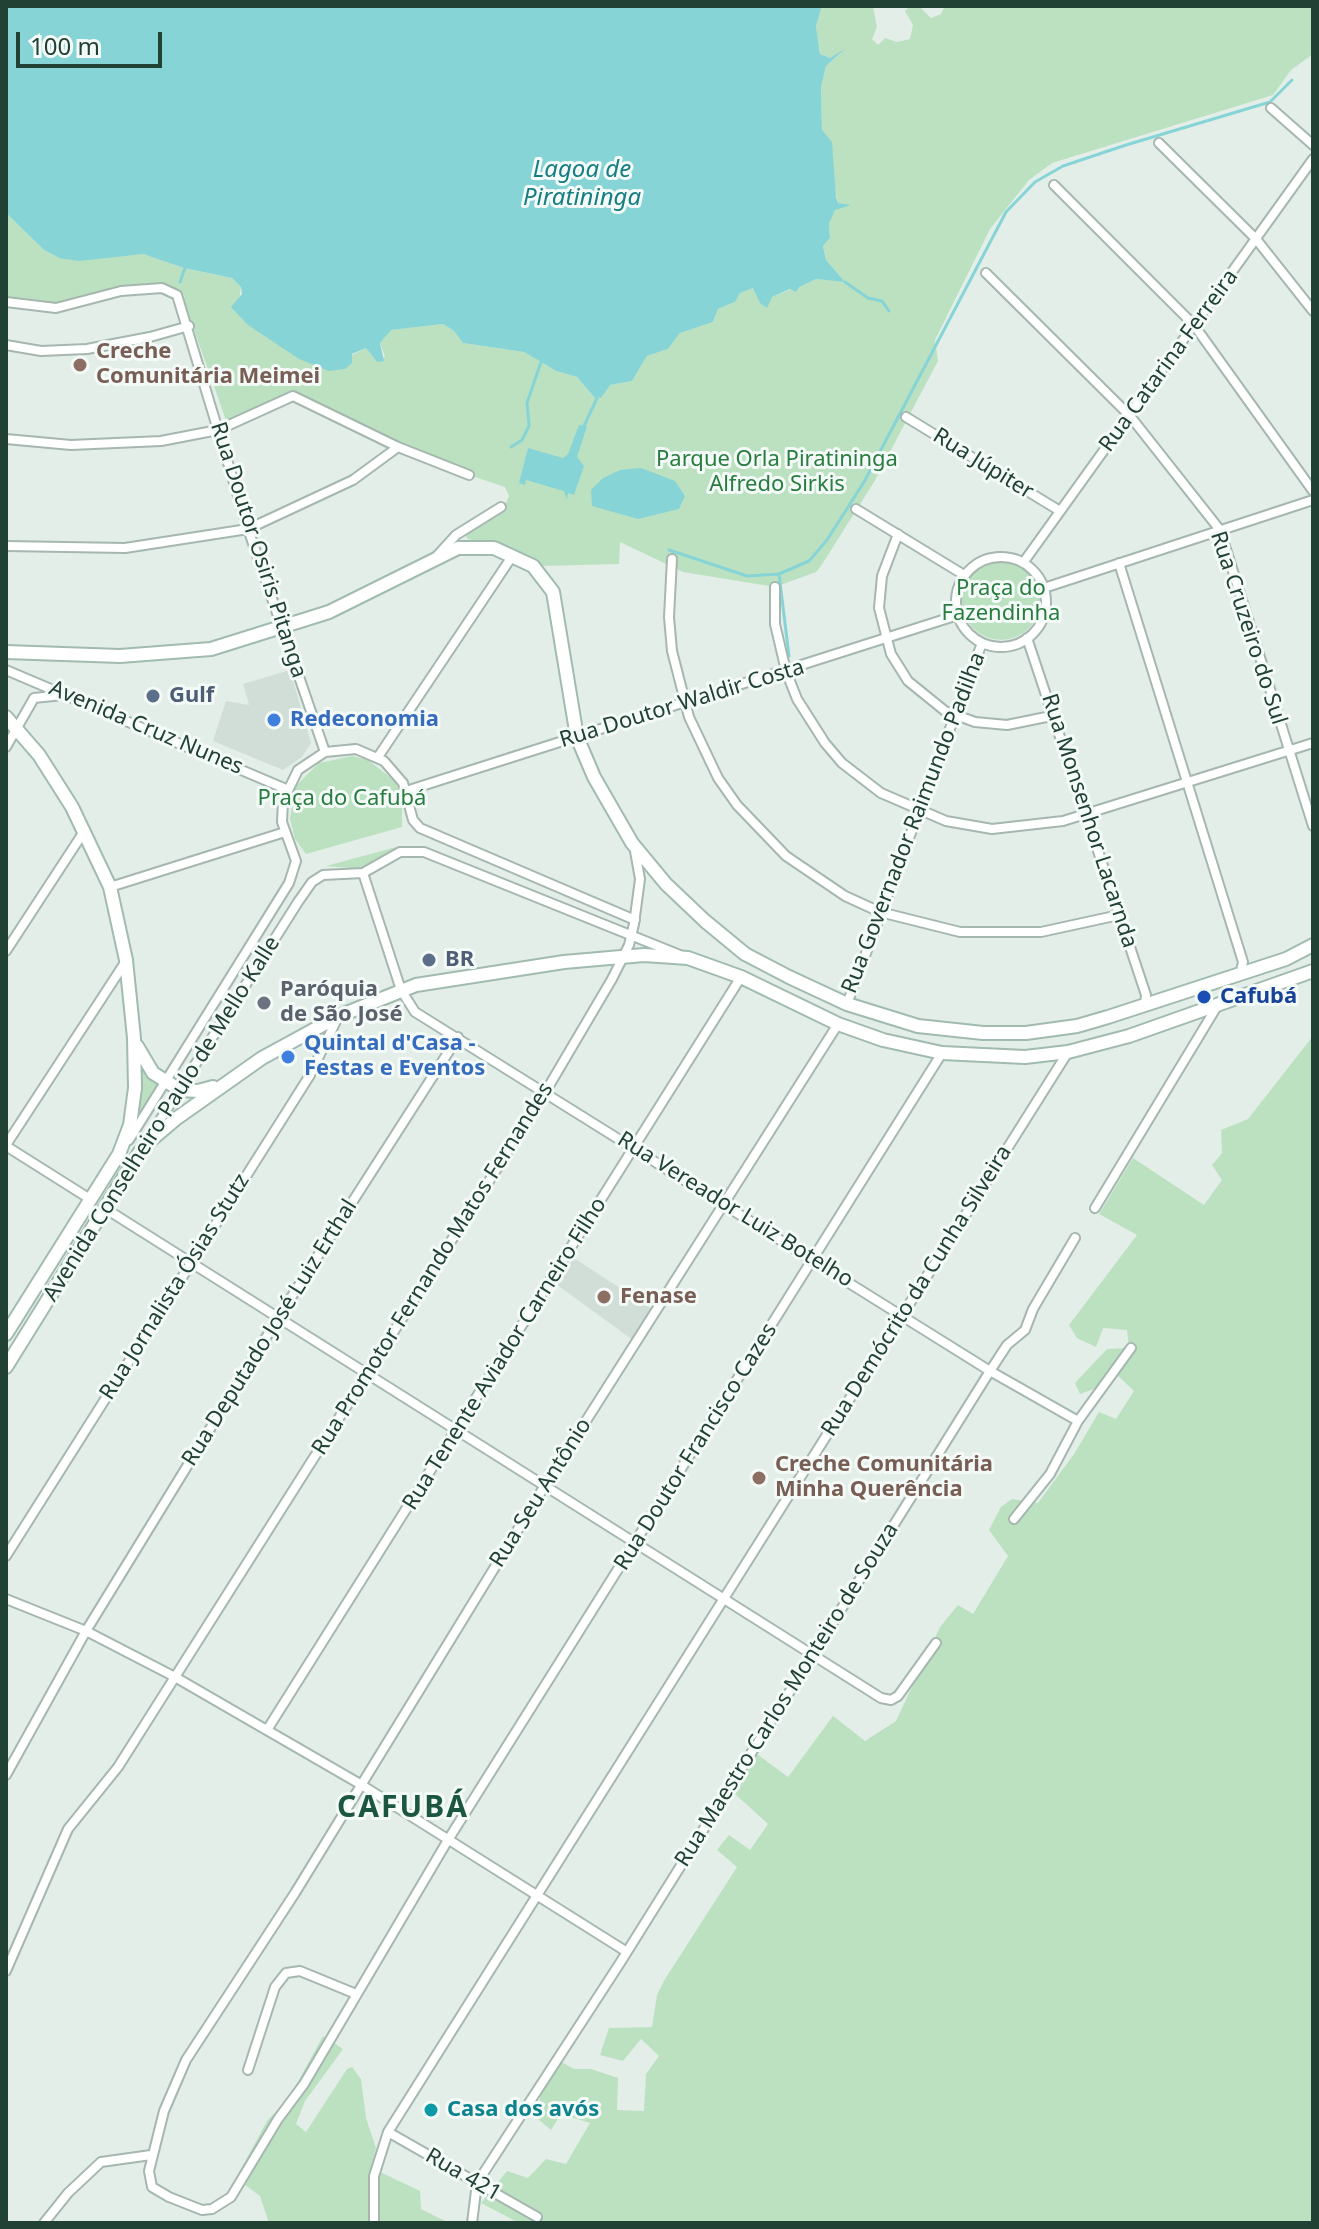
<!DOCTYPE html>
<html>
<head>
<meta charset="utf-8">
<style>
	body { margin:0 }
	#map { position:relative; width:1319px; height:2229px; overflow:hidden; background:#e3eee8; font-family:"Noto Sans",sans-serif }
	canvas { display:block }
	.frame { position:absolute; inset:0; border:8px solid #214135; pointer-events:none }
	.scale { position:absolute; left:16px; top:32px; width:146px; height:36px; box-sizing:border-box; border:4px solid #214135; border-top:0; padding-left:10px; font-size:24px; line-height:28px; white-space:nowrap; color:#214135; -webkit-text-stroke:6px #f4faf7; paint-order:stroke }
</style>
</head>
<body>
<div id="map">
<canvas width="1319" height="2229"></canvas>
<div class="frame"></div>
<div class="scale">100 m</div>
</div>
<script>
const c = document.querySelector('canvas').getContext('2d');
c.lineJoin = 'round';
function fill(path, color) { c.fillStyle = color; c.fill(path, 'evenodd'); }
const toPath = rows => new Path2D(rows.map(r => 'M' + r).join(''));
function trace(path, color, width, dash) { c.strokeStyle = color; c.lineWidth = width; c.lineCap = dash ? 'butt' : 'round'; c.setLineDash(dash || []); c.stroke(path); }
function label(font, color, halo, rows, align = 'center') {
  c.font = font + ' "Noto Sans",sans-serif'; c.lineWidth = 6; c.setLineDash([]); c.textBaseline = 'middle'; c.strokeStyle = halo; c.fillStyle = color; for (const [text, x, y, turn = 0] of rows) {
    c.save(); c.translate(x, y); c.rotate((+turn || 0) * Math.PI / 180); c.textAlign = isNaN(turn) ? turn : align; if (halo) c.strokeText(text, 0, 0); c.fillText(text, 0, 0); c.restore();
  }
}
const built = toPath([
	[290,670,311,743,302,757,283,770,213,741,226,701,249,705,243,684],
	[574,1258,655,1311,634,1341,556,1284]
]);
const green = toPath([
	[822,6,876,6,873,7,877,27,872,39,878,45,885,38,897,42,910,39,913,25,905,11,910,6,920,7,931,18,941,14,945,6,1313,6,1313,54,1291,70,1273,95,1052,163,1029,180,990,229,935,340,938,361,874,482,821,566,816,572,775,587,683,572,620,542,619,564,543,566,515,549,468,539,464,534,506,503,509,496,505,487,469,475,294,396,228,426,186,307,181,302,185,296,164,285,143,284,61,304,44,305,6,298,6,213,44,250,59,258,143,254,184,268,232,278,241,287,239,301,352,355,366,348,377,362,385,357,380,343,390,330,443,324,454,331,463,343,524,352,556,371,577,377,594,397,610,385,632,381,647,356,668,349,680,333,713,322,718,309,735,302,739,293,753,288,759,295,772,297,816,279,844,281,826,260,823,246,830,238,829,224,835,209,849,205,838,203,822,131,821,88,826,66,841,53,830,58,820,54,816,26],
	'962 601a39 39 0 1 1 78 0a39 39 0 1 1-78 0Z',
	[352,756,368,760,395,781,402,796,402,827,306,854,295,839,290,819,295,787,319,763],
	[400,846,375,864,362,869,326,866],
	[1313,1036,1313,2223,519,2223,481,2203,507,2171,528,2178,546,2159,566,2164,590,2123,561,2114,551,2130,538,2119,541,2090,558,2060,574,2069,591,2069,618,2078,617,2110,644,2111,646,2074,659,2056,641,2039,623,2061,600,2055,609,2028,652,2027,657,1995,665,1979,737,1867,717,1850,729,1835,750,1850,768,1824,735,1794,757,1754,788,1777,833,1716,865,1741,896,1721,940,1627,958,1605,973,1614,1008,1556,989,1530,1001,1507,1012,1499,1038,1503,1074,1454,1099,1412,1116,1419,1134,1391,1113,1371,1094,1389,1080,1394,1075,1383,1107,1349,1129,1348,1127,1330,1103,1328,1096,1347,1077,1338,1069,1325,1137,1235,1099,1214,1133,1158,1204,1205,1222,1180,1212,1165,1222,1153,1221,1130,1248,1119],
	[138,1060,161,1084,130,1134],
	[323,2036,343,2049,305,2101,296,2124,306,2132,347,2069,352,2067,361,2079,366,2118,376,2148,372,2163,380,2172,420,2191,421,2209,449,2223,269,2223,260,2196,236,2178,267,2121,289,2098]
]);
const water = toPath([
	[6,6,822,6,816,26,820,54,830,58,845,49,826,66,821,88,822,130,832,142,836,197,838,203,851,205,835,210,829,224,830,238,823,246,826,260,845,282,816,279,799,287,796,292,790,289,772,297,767,308,760,303,753,288,740,293,735,302,718,309,713,322,680,333,668,349,647,356,632,381,610,385,601,398,594,397,577,377,556,371,524,352,463,343,454,331,443,324,391,330,380,343,384,361,377,362,366,348,352,354,352,363,345,369,329,371,299,359,248,325,231,307,242,294,241,287,232,278,184,268,143,254,79,261,59,258,44,250,6,213],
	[579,425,587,426,577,457,584,466,574,495,568,493,567,500,564,491,526,480,525,485,519,483,528,448,563,458,568,454],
	[641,468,675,481,685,496,679,509,638,519,592,506,591,490,603,478,620,470]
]);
const stream = toPath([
	[180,282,185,268],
	[845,282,868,298,882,301,889,311],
	[584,426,597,398],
	[511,447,522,440,529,426,527,403,541,362],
	[669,550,747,576,779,574,809,561,827,540,864,482,1006,212,1035,182,1063,166,1126,145,1270,102,1292,80],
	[779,574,789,656]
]);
const street = toPath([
	[1271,108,1313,145],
	[1159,143,1256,239,1313,311],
	[1054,185,1194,325,1313,491],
	[986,273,1130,416,1220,530,1313,826],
	[6,302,56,308,121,291,162,288,177,295,248,529,325,752],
	[6,345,41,351,87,349,150,337,189,326],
	[906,417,1060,511],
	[6,439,71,445,161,441,218,430,293,396,398,447,469,475],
	[856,509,964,575],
	[898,534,882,576,879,608,891,654,908,681,945,711,975,722,1007,725,1056,715],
	[6,546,125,548,248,529,353,480,398,447],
	[436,557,456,535,501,507],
	'956 602a45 45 0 1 1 90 0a45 45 0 1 1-90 0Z',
	[672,559,669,617,672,651,689,717,718,778,737,805,786,856,845,896,880,912,960,932,1041,932,1119,915],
	[1023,563,1313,159],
	[1119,563,1243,962,1241,971],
	[775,587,775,624,786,671,797,699,825,743,842,763,881,793,946,821,992,829,1063,821,1313,743],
	[1044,588,1313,500],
	[1027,638,1146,995,1145,1005],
	[6,670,286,789],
	[6,747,34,698,63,695],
	[378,757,513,555],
	[406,791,958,615],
	[363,873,401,990,415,1012,990,1371,1078,1421],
	[110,887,285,832],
	[6,951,85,830],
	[847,1004,982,643],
	[838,1024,544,1487,295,1893,186,2060,164,2111,149,2171,152,2187,169,2197,202,2210,212,2209,231,2197,278,2119,304,2084,448,1840,942,1053],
	[150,1136,298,902,312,882,323,875,363,873,400,852,424,852,680,955],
	[129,1140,289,883,296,861,282,822,283,801,298,770,325,752,356,749,384,761,403,783,413,820,420,828,635,920],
	[6,1145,126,961],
	[6,1146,90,1199],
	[1095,1208,1216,1008],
	[106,1209,881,1698,891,1700,898,1696,936,1643],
	[1014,1519,1050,1474,1078,1421,1131,1348],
	[6,1556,310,1075,338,1017],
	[6,1599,86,1631,175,1677,360,1784,627,1952],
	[267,1730,741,977],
	[6,1775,86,1631,278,1318,458,1037],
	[6,1971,68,1829,118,1767,546,1091,612,979,629,945,634,924,640,879,635,851],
	[248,2070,275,1987,286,1973,300,1971,356,1994],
	[388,2132,537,2217],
	[44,2223,68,2193,101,2162,151,2155],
	[374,2223,374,2176,388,2132,1068,1052],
	[472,2223,477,2183,620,1963,990,1371,1007,1345,1025,1330,1033,1309,1075,1238]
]);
const secondary = toPath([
	[6,652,120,656,211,649,329,612,458,548,494,548,533,566,553,592,577,737,594,777,632,843,666,884,705,921,745,954,789,977,847,1004,918,1026,983,1033,1026,1033,1077,1026,1108,1017,1286,959,1313,945],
	[6,717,39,755,72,807,110,887,126,960,134,1038,135,1088,130,1125,119,1154,6,1334],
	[137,1046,153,1073,180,1090,198,1091,213,1087],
	[6,1367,139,1153,151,1140,177,1118,262,1058,339,1016,416,985,564,962,644,955,688,958,741,977,838,1024,883,1040,942,1053,1025,1057,1068,1052,1129,1036,1313,971]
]);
const markers = [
	[80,365,8,"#8d6e63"],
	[153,696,8,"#5c6f8a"],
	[274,720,8,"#3f7fe0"],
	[429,960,8,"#5c6f8a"],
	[1204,997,8,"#1a4fb4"],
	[264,1003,8,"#6b7280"],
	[288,1057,8,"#3f7fe0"],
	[604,1297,8,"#8d6e63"],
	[759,1478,8,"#8d6e63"],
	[431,2110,8,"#0f9aa8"]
];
const educationNames = [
	["Creche",96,352],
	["Comunitária Meimei",96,377],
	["Fenase",620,1297],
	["Creche Comunitária",775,1465],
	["Minha Querência",775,1490]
];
const streetNames = [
	["Rua Catarina Ferreira",1169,361,-54],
	["Rua Júpiter",983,464,32],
	["Rua Doutor Osiris Pitanga",258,550,72],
	["Rua Cruzeiro do Sul",1248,628,72],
	["Rua Doutor Waldir Costa",682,704,-17],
	["Avenida Cruz Nunes",146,728,23],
	["Rua Monsenhor Lacarnda",1089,821,72],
	["Rua Governador Raimundo Padilha",914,823,-69],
	["Avenida Conselheiro Paulo de Mello Kalle",162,1119,-58],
	["Rua Vereador Luiz Botelho",735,1210,32],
	["Rua Promotor Fernando Matos Fernandes",433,1269,-58],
	["Rua Jornalista Ósias Stutz",175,1287,-58],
	["Rua Demócrito da Cunha Silveira",917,1291,-58],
	["Rua Deputado José Luiz Erthal",270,1333,-58],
	["Rua Tenente Aviador Carneiro Filho",505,1354,-58],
	["Rua Doutor Francisco Cazes",696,1447,-58],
	["Rua Seu Antônio",541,1493,-58],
	["Rua Maestro Carlos Monteiro de Souza",787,1695,-58],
	["Rua 421",463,2175,30]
];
const parkNames = [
	["Parque Orla Piratininga",777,460],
	["Alfredo Sirkis",777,485],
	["Praça do",1001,589],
	["Fazendinha",1001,614],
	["Praça do Cafubá",342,799]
];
const serviceNames = [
	["Gulf",169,696],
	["BR",445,960]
];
const shopNames = [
	["Redeconomia",290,720],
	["Quintal d'Casa -",304,1044],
	["Festas e Eventos",304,1069]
];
const worshipNames = [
	["Paróquia",280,990],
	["de São José",280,1015]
];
const transitNames = [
	["Cafubá",1220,997]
];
const cultureNames = [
	["Casa dos avós",447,2110]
];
const waterNames = [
	["Lagoa de",582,170],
	["Piratininga",582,198]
];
const districtNames = [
	["CAFUBÁ",403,1808]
];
fill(built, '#d1ded7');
fill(green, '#bbe1c1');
fill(water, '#87d4d7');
trace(stream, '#87d4d7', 3);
trace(street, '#a5b7af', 12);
trace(secondary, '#a1bbaf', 16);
trace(street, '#fff', 8);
trace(secondary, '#fff', 12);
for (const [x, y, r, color] of markers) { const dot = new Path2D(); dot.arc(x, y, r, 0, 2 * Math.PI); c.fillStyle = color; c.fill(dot); trace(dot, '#f4faf7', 3); }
label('bold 22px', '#785e54', '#f4faf7', educationNames, 'left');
label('22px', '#214135', '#f4faf7', streetNames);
label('22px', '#287c3f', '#f4faf7', parkNames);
label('bold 22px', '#4e5e75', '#f4faf7', serviceNames, 'left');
label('bold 22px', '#366cbe', '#f4faf7', shopNames, 'left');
label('bold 22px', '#5b616d', '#f4faf7', worshipNames, 'left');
label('bold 22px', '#164399', '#f4faf7', transitNames, 'left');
label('bold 22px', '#0d838f', '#f4faf7', cultureNames, 'left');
label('italic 24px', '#167d83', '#f4faf7', waterNames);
c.letterSpacing = '2px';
label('bold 30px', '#1b5641', '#f4faf7', districtNames);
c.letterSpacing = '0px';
</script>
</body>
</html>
